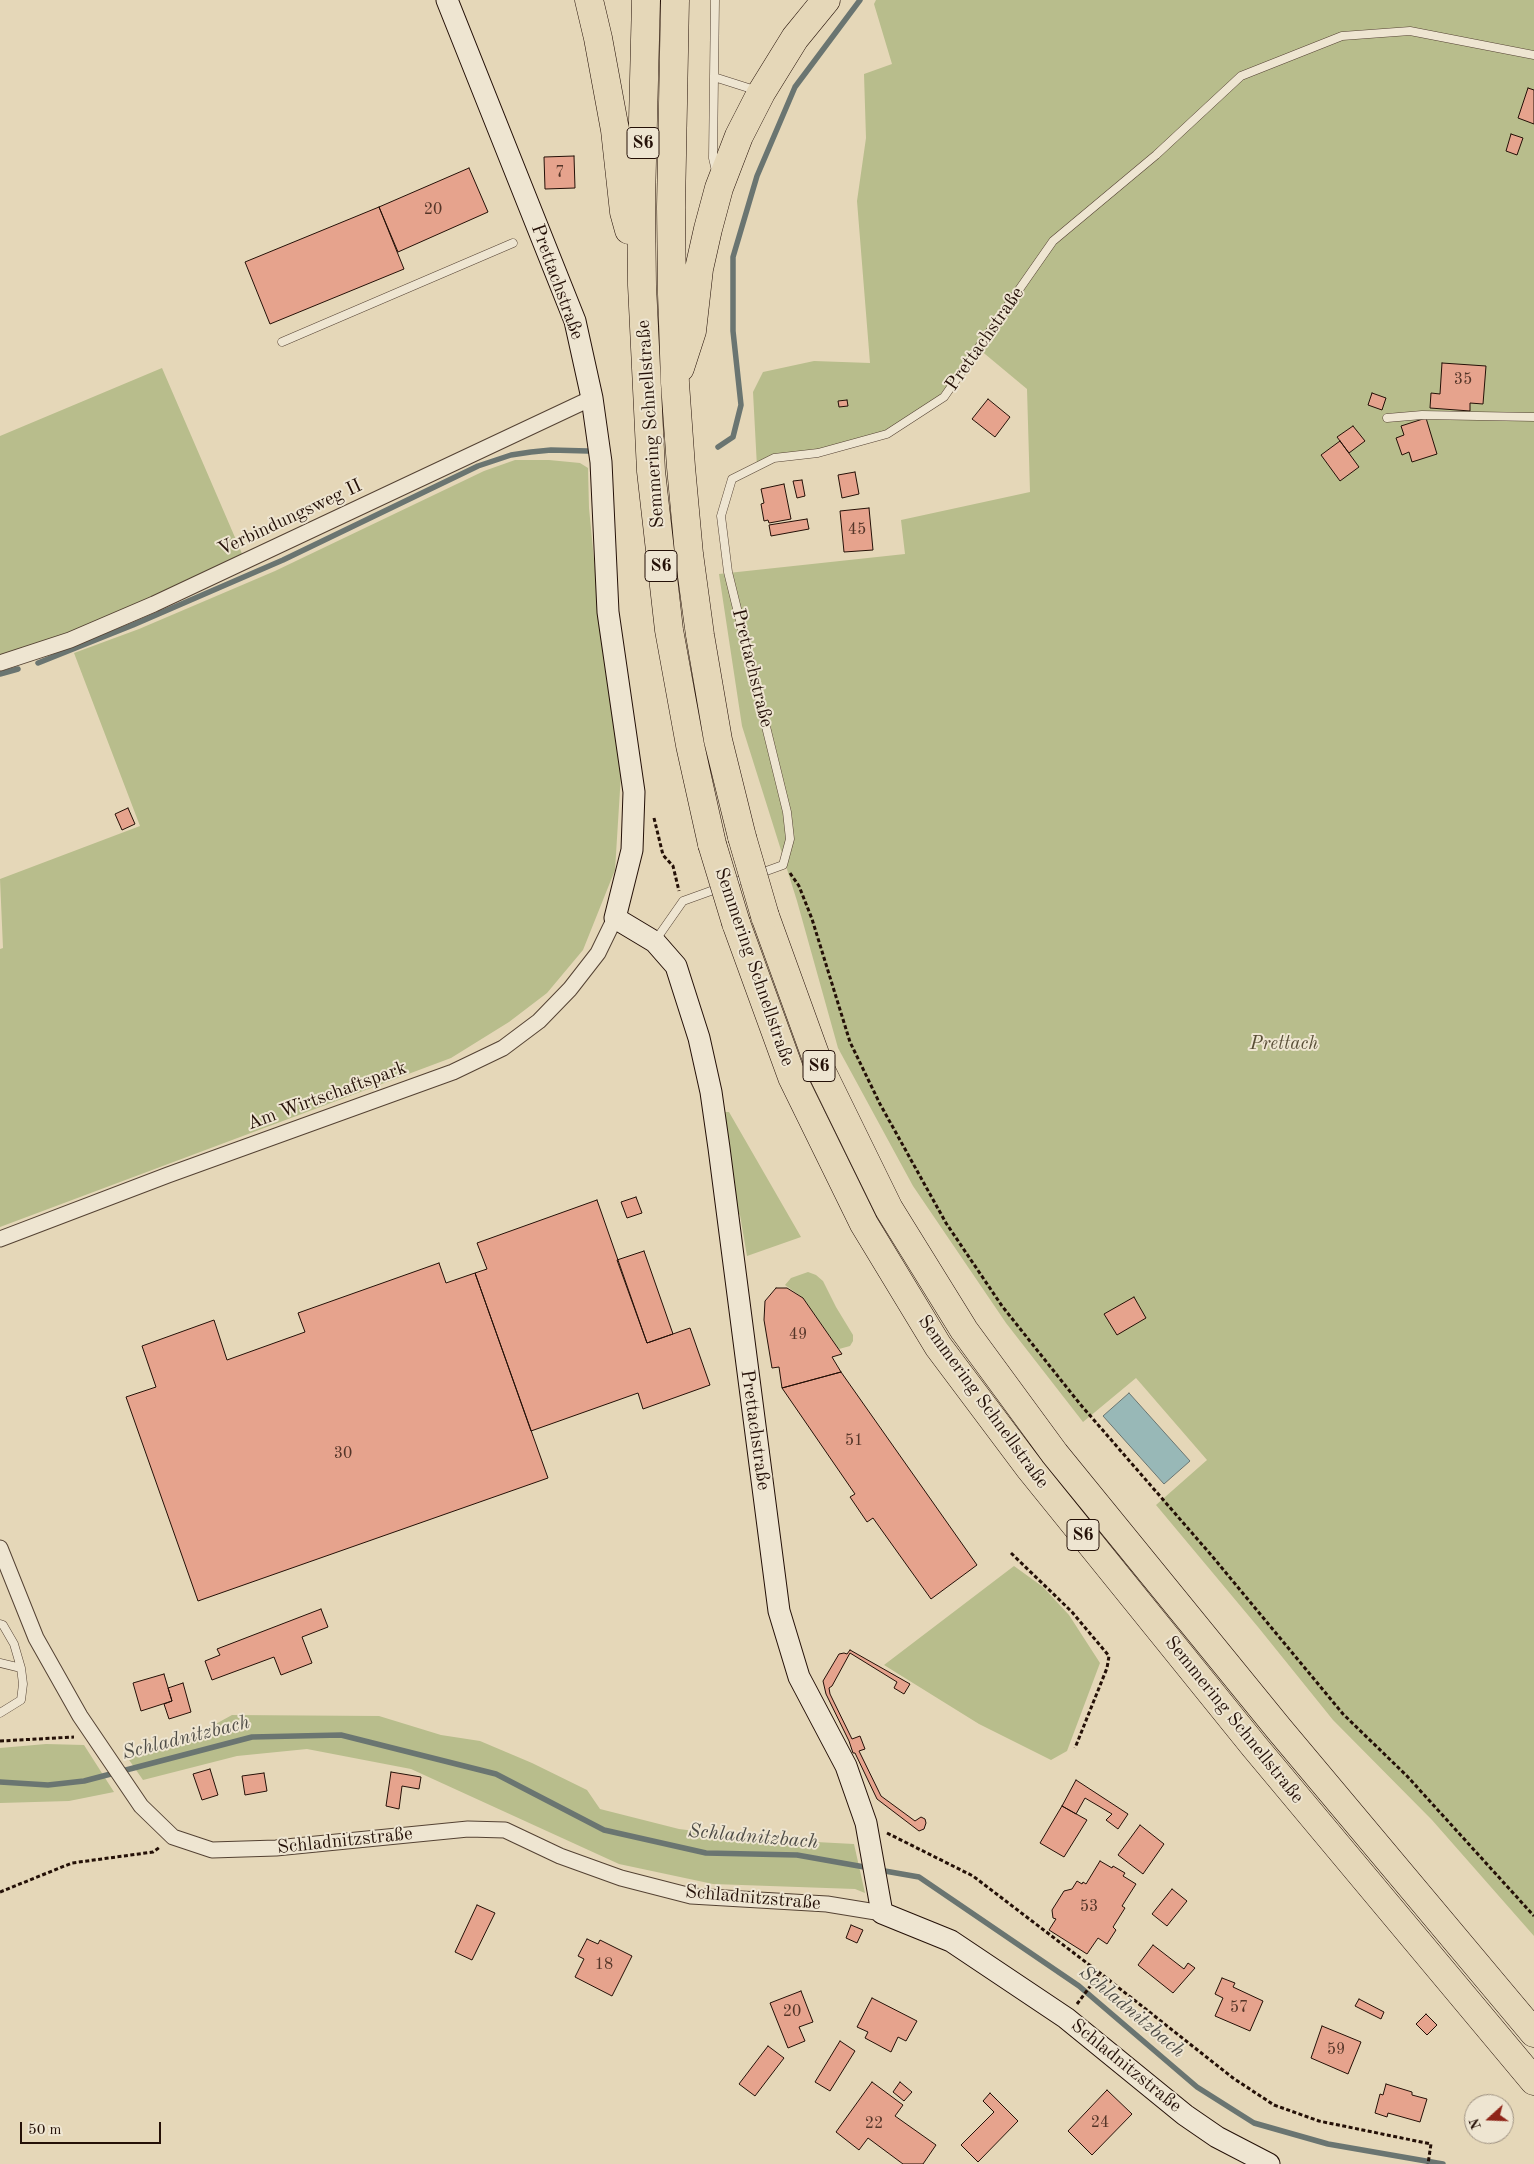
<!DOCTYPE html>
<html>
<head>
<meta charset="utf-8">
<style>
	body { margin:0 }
	#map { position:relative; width:1534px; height:2164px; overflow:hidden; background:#e5d7b8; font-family:"Old Standard TT",serif }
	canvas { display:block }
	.north { position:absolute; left:1464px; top:2094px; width:50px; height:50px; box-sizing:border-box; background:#eee5d1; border:1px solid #9d9080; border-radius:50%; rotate:250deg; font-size:14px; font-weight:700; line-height:20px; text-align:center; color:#241007 }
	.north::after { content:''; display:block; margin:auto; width:18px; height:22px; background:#8f2418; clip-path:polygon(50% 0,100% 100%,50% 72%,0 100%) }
	.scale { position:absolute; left:20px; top:2122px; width:141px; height:22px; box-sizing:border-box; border:2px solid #241007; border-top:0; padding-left:6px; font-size:15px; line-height:18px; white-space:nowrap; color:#241007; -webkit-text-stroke:4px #eee5d1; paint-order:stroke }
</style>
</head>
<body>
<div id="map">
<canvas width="1534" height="2164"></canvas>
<div class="north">N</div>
<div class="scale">50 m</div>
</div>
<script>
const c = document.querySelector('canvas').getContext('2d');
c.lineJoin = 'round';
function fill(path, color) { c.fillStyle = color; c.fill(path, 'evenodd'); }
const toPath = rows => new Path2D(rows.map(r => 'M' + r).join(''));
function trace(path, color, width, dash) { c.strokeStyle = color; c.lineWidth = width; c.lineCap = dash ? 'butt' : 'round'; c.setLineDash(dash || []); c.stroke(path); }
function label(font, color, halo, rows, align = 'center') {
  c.font = font + ' "Old Standard TT",serif'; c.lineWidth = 4; c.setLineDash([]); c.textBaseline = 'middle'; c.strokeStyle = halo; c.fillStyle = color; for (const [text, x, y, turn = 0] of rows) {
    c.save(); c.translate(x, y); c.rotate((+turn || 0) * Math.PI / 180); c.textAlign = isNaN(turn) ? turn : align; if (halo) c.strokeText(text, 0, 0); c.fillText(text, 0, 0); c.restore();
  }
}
const green = toPath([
	[876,0,1534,0,1534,1936,1432,1820,1333,1720,1258,1627,1156,1505,1207,1460,1136,1378,1083,1422,1006,1323,913,1186,838,1048,797,901,742,726,719,574,905,554,901,520,1030,492,1027,389,979,349,944,397,887,434,818,453,774,458,757,467,753,392,763,372,814,361,870,363,857,201,866,138,864,74,892,64,874,4],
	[162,368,243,556,67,635,0,656,0,436],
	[515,460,549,460,580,463,588,468,589,508,604,663,621,774,615,870,583,950,547,993,509,1022,451,1058,0,1227,0,949,3,948,0,879,140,826,74,653,139,629,275,571,484,471],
	[725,1112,729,1112,801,1237,747,1256,740,1215,735,1211],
	[808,1272,816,1275,823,1281,836,1307,853,1335,853,1341,850,1346,839,1349,803,1298,785,1285,791,1278],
	[1014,1566,1043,1587,1069,1615,1100,1663,1067,1751,1051,1760,979,1724,884,1665],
	[232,1715,379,1716,441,1735,480,1741,532,1763,587,1790,600,1809,679,1829,759,1839,854,1844,865,1893,855,1889,713,1884,619,1864,411,1769,307,1749,237,1756,143,1780,127,1757,192,1737],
	[46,1744,84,1745,114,1792,69,1801,0,1803,0,1748]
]);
const water = toPath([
	[1129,1393,1190,1461,1164,1484,1103,1416,1129,1393]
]);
const stream = toPath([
	[718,447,733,437,741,405,733,331,733,257,757,176,795,87,860,0],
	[38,663,133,625,283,560,478,466,511,455,531,452,551,450,588,451],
	[0,674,18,669],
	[0,1782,48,1785,84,1781,252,1737,341,1735,496,1774,604,1830,706,1853,797,1855,870,1868],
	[879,1870,919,1877,1079,1986,1197,2087,1254,2123,1328,2144,1443,2164]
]);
const building = toPath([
	[1528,88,1534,90,1534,124,1518,118,1528,88],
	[1511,134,1523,138,1517,155,1506,151,1511,134],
	[574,156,575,188,545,189,544,157,574,156],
	[469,168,488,212,398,252,379,207,469,168],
	[379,207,404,269,270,324,245,262,379,207],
	[1442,363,1486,366,1483,404,1470,403,1470,411,1430,408,1431,393,1440,394,1442,363],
	[1372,393,1386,398,1382,410,1368,405,1372,393],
	[988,399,1010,417,995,437,972,419,988,399],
	[847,400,848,406,839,407,838,401,847,400],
	[1426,418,1437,454,1412,462,1409,452,1402,455,1396,438,1404,435,1401,426,1426,418],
	[1353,426,1365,441,1349,453,1337,437,1353,426],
	[1340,441,1359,467,1340,481,1321,455,1340,441],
	[855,472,859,494,842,498,838,475,855,472],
	[802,480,805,496,797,498,793,481,802,480],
	[784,484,791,519,769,523,768,520,764,521,761,504,764,503,761,489,784,484],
	[869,508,873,550,844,552,840,511,869,508],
	[807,519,809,529,771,536,769,525,807,519],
	[128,808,135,824,122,830,115,814,128,808],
	[636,1197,642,1213,627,1218,621,1202,636,1197],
	[597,1200,647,1343,690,1328,710,1385,643,1409,638,1393,531,1431,475,1273,487,1269,477,1243,597,1200],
	[644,1251,673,1334,647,1343,617,1260,644,1251],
	[439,1263,446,1283,475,1273,548,1478,198,1601,126,1397,156,1387,142,1346,214,1320,227,1360,305,1332,298,1313,439,1263],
	[776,1288,787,1288,803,1298,842,1354,832,1357,841,1372,782,1388,779,1367,772,1368,764,1320,765,1301,776,1288],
	[1134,1297,1146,1318,1117,1335,1104,1314,1134,1297],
	[841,1372,977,1565,931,1599,873,1518,867,1522,850,1497,855,1494,782,1388,841,1372],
	[321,1609,328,1627,302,1637,312,1663,281,1675,274,1657,212,1680,205,1661,220,1655,217,1649,321,1609],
	[850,1650,910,1684,904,1694,894,1688,897,1682,850,1653,832,1686,829,1688,830,1694,852,1739,860,1736,865,1749,859,1751,881,1796,915,1821,921,1817,925,1819,926,1823,924,1829,919,1831,877,1799,855,1753,853,1753,849,1741,826,1694,823,1681,839,1654,844,1653,847,1654,850,1650],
	[164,1674,172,1701,141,1711,133,1683,164,1674],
	[183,1683,191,1712,169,1719,164,1704,172,1701,168,1688,183,1683],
	[210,1769,218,1795,202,1800,193,1774,210,1769],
	[391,1772,421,1777,419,1789,402,1786,399,1809,386,1806,391,1772],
	[264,1773,267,1791,245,1795,242,1776,264,1773],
	[1076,1780,1128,1814,1118,1829,1106,1820,1112,1814,1085,1798,1076,1814,1062,1806,1076,1780],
	[1062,1806,1087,1820,1064,1857,1040,1843,1062,1806],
	[1140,1825,1164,1844,1143,1874,1118,1855,1140,1825],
	[1100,1861,1112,1868,1113,1866,1125,1873,1123,1876,1136,1884,1122,1906,1125,1908,1113,1927,1116,1930,1107,1944,1098,1938,1087,1954,1049,1930,1056,1919,1053,1918,1052,1910,1064,1891,1072,1889,1077,1881,1082,1884,1083,1882,1086,1884,1100,1861],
	[1172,1889,1187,1901,1167,1926,1152,1914,1172,1889],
	[477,1905,495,1913,472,1960,455,1952,477,1905],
	[851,1925,863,1930,857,1943,846,1938,851,1925],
	[587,1939,598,1944,600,1940,632,1956,612,1996,575,1977,584,1959,578,1956,587,1939],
	[1153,1945,1184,1969,1188,1963,1195,1968,1173,1993,1138,1965,1153,1945],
	[1222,1978,1235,1983,1233,1987,1263,2001,1250,2031,1215,2016,1223,1998,1215,1994,1222,1978],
	[801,1991,813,2022,799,2027,805,2041,788,2048,770,2003,801,1991],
	[872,1998,917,2021,906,2041,898,2037,891,2052,865,2038,868,2032,857,2027,872,1998],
	[1359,1999,1384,2012,1381,2019,1355,2006,1359,1999],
	[1426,2014,1437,2025,1427,2035,1416,2024,1426,2014],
	[1322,2026,1361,2042,1348,2074,1311,2058,1322,2026],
	[840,2041,855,2051,830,2091,815,2082,840,2041],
	[768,2046,784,2058,755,2096,739,2084,768,2046],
	[872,2082,903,2105,895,2116,936,2145,923,2164,903,2164,868,2138,859,2150,836,2132,872,2082],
	[900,2082,912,2092,904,2101,893,2092,900,2082],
	[1386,2084,1412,2092,1412,2095,1427,2099,1420,2122,1388,2113,1387,2117,1375,2113,1380,2094,1383,2095,1386,2084],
	[1107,2090,1132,2114,1092,2155,1068,2131,1107,2090],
	[990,2093,1018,2121,978,2162,961,2145,994,2112,983,2101,990,2093]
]);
const path = toPath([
	[654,818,663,855,673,866,679,891],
	[790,873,799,886,812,919,850,1042,880,1104,946,1223,1002,1306,1080,1404,1212,1556,1343,1714,1407,1776,1534,1916],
	[1011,1553,1072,1612,1109,1656,1107,1668,1075,1748],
	[0,1741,74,1737],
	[887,1833,973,1876,1100,1973,1233,2078,1274,2105,1319,2121,1431,2144,1428,2164],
	[0,1892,72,1863,153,1852,160,1847],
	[1077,2004,1100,1973]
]);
const lane = toPath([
	[714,77,715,0],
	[716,171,713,158,714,77,758,91],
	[282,342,513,243],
	[1387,418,1422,415,1534,417],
	[655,941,683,901,783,865,790,839,787,812,728,572,721,516,732,479,774,458,818,453,887,434,944,397,1053,241,1156,155,1241,76,1342,36,1410,31,1534,55],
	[0,1624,3,1625,14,1644,21,1668,0,1663],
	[0,1713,21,1700,23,1684,21,1668]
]);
const street = toPath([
	[0,663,70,640,154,604,592,398],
	[0,1239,168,1175,453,1072,503,1048,539,1021,570,989,598,953,615,918],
	[0,1548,36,1638,80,1716,141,1806,173,1837,212,1850,276,1848,468,1829,505,1830,560,1856,621,1878,691,1896,827,1904,882,1913]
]);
const secondary = toPath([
	[447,0,575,321,592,398,601,462,608,612,634,792,632,850,615,918,655,942,676,966,699,1038,711,1092,719,1148,779,1611,799,1677,846,1766,866,1823,882,1913,951,1941,1066,2018,1185,2115,1217,2137,1269,2164]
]);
const highway = toPath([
	[589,0,598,38,615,130,624,212,629,230],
	[646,0,641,201,642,285,651,471,669,630,690,745,712,844],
	[675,0,671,207,672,294,675,383,681,467,689,554,700,635,718,740,742,837],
	[680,368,692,331,699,269,708,229,719,188,739,136,761,93,795,38,826,0],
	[765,916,820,1068,889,1209,964,1330,1055,1454,1279,1729,1534,2033],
	[736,923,792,1077,864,1224,938,1346,1031,1470,1254,1746,1534,2081]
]);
const highwayBridge = toPath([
	[742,837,765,916],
	[712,844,736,923]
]);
const numberNames = [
	["7",560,173],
	["20",433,210],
	["35",1463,380],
	["45",857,530],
	["49",798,1335],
	["51",854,1441],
	["30",343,1454],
	["53",1089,1907],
	["18",604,1965],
	["57",1239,2008],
	["20",792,2012],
	["59",1336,2050],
	["24",1100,2123],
	["22",874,2124]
];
const shields = [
	[643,143,32],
	[661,566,32],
	[819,1066,32],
	[1083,1535,32]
];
const shieldNames = [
	["S6",643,143],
	["S6",661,566],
	["S6",819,1066],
	["S6",1083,1535]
];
const streetNames = [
	["Prettachstraße",557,282,70],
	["Prettachstraße",985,339,-55],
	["Semmering Schnellstraße",651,424,-94],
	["Verbindungsweg II",290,518,-25],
	["Prettachstraße",752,668,76],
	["Semmering Schnellstraße",754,967,71],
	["Am Wirtschaftspark",327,1096,-20],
	["Semmering Schnellstraße",983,1402,54],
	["Prettachstraße",755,1430,82],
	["Semmering Schnellstraße",1234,1720,51],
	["Schladnitzstraße",345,1841,-6],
	["Schladnitzstraße",753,1898,5],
	["Schladnitzstraße",1126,2066,39]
];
const parkNames = [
	["Prettach",1284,1044]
];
const waterNames = [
	["Schladnitzbach",186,1738,-14],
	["Schladnitzbach",753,1837,5],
	["Schladnitzbach",1132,2012,40]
];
fill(green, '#b8bd8c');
fill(water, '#98b8b7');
trace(water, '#6a7571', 1);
trace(stream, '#6a7571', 5.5);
fill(building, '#e6a38d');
trace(building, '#241007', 1);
trace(lane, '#544233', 9);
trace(street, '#544233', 17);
trace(secondary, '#241007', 23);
trace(highway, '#241007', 29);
trace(path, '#241007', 3, [4, 2.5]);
trace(lane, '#eee5d1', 8);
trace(street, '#eee5d1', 15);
trace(secondary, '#eee5d1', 21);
trace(highway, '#e5d7b8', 28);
trace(highwayBridge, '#241007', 29, []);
trace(highwayBridge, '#e5d7b8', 28);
label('16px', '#543528', null, numberNames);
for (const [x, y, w] of shields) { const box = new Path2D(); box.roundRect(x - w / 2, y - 15.5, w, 31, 4); c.fillStyle = '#eee5d1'; c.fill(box); trace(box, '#241007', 1); }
label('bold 18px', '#241007', null, shieldNames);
label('19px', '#241007', '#eee5d1', streetNames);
label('italic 19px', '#584d36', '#eee5d1', parkNames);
label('italic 20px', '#4d4b45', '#eee5d1', waterNames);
</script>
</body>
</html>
